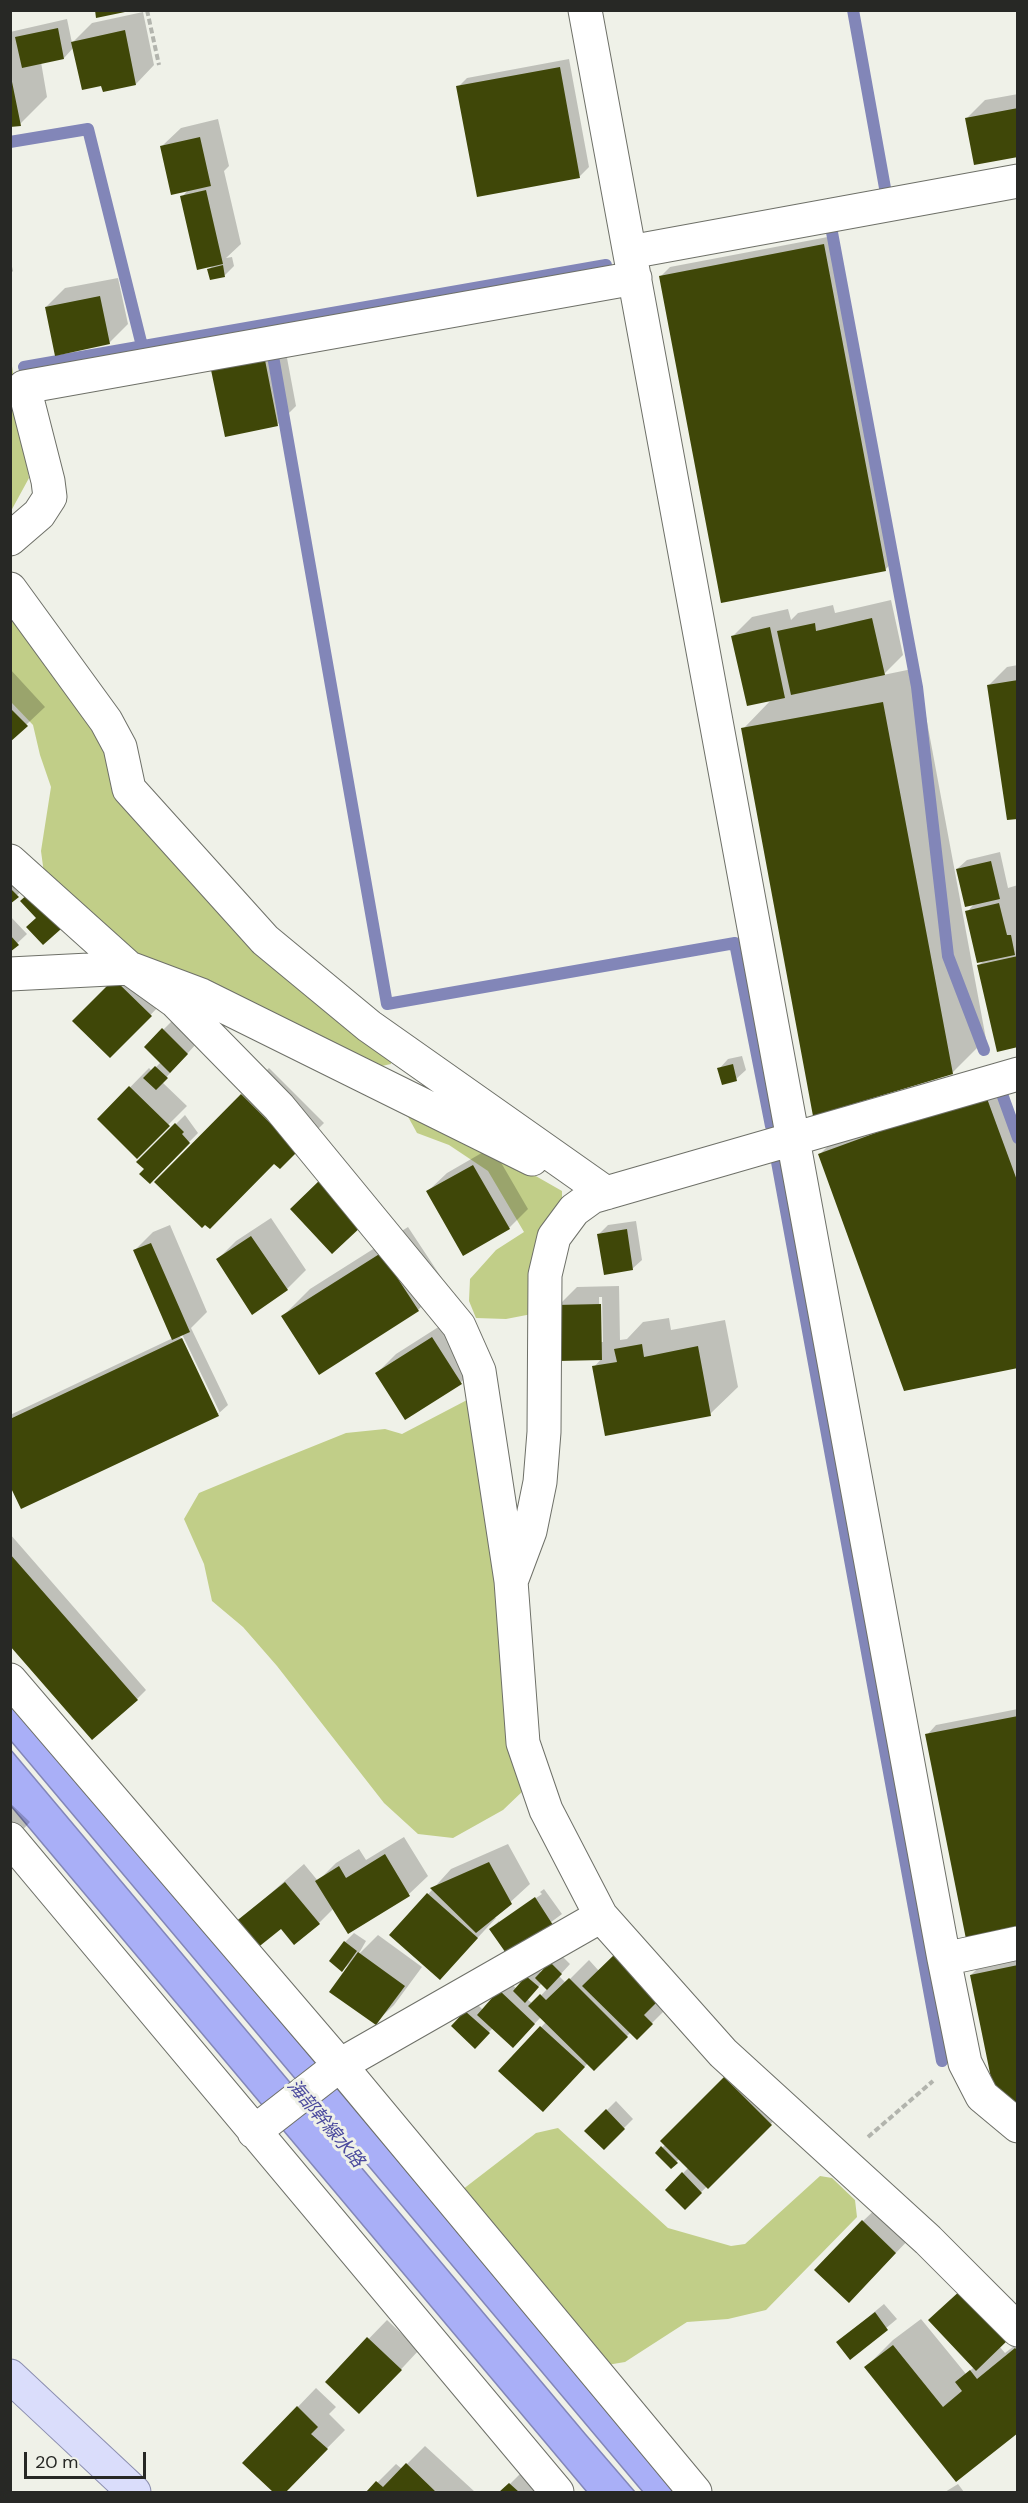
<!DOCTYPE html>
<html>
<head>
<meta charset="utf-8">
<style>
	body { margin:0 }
	#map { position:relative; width:1028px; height:2503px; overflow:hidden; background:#eff1e8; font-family:"DM Sans",sans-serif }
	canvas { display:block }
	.frame { position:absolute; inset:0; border:12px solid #272825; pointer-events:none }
	.scale { position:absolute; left:24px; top:2452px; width:122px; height:27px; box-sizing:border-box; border:3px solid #272825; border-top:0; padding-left:8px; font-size:18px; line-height:21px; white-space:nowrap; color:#272825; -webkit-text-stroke:4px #eff1e8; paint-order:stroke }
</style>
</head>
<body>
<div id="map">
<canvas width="1028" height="2503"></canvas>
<div class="frame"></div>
<div class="scale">20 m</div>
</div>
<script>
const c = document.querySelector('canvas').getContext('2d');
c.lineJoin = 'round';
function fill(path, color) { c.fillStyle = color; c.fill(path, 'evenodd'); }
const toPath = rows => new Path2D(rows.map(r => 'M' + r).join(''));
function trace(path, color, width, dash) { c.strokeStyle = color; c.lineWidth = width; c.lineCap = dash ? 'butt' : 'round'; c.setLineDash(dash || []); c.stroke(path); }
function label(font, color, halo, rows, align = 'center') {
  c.font = font + ' "DM Sans","Noto Sans JP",sans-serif'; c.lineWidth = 6; c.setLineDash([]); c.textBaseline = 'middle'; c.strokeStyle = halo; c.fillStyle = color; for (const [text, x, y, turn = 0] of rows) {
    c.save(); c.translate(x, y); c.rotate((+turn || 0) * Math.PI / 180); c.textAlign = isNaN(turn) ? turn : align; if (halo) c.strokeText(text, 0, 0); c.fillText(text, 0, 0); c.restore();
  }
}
const green = toPath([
	[10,353,29,478,11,511,10,511],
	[10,609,108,749,391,1054,391,1064,377,1067,128,952,45,881,41,851,51,787,40,755,33,725,11,702],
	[420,1110,562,1191,562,1209,537,1313,506,1319,476,1318,469,1301,470,1279,496,1250,524,1232,488,1171,449,1145,417,1133,406,1113],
	[467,1400,525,1789,503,1810,453,1838,418,1834,384,1803,277,1666,243,1627,212,1601,204,1564,184,1519,199,1493,264,1466,346,1433,385,1429,402,1434],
	[558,2128,668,2228,731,2246,745,2244,820,2176,832,2178,855,2200,857,2217,766,2310,728,2319,687,2322,625,2362,607,2365,458,2193,536,2133]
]);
const water = toPath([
	[10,1700,612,2415,676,2492,643,2492,11,1741,10,1700],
	[10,1749,586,2435,635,2492,587,2492,11,1806,10,1749]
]);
const shadow = toPath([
	[143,12,154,65,136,84,102,84,74,47,64,58,41,62,47,97,20,124,10,126,10,32,67,19,72,43,92,23],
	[569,59,589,167,580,176,458,87,467,78],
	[1018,94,1018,156,966,119,985,100],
	[218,119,229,166,224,171,241,244,226,258,232,257,234,266,225,275,209,269,213,265,182,197,188,190,162,146,181,128],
	[833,236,894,560,885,570,661,276,670,267],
	[10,258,13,271,10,274],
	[118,278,128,324,109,343,46,307,65,288],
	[284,342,296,406,277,425,213,371],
	[891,600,903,655,883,675,917,668,986,1039,952,1073,743,729,772,699,733,636,752,617,788,609,791,620,798,613,833,605,835,613],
	[1018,665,1018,817,988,686,1007,667],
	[10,669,45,707,10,740],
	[10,849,36,877,10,902],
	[1000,852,1008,888,1018,885,1018,1046,978,966,984,960,967,912,975,903,957,869,967,860],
	[10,916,27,934,10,950],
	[134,962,169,996,110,1056,74,1021],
	[173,1020,196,1044,162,1082,187,1106,137,1156,99,1119,149,1068,152,1071,161,1062,146,1047],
	[742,1056,746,1070,736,1079,719,1069,728,1059],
	[269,1068,324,1123,280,1167,274,1162,156,1182],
	[994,1085,1018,1149,1018,1366,819,1155,829,1145],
	[185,1115,198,1133,150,1182,146,1170,138,1162],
	[492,1147,528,1209,509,1228,428,1191,447,1173],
	[271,1218,306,1270,287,1289,217,1260,236,1241],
	[636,1221,642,1260,632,1269,599,1234,608,1225],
	[170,1225,207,1312,191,1328,228,1405,218,1414,22,1507,10,1482,10,1415,173,1338,135,1250,153,1232],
	[180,1330,220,1413,216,1413,178,1332],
	[408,1227,445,1283,418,1310,283,1316,310,1289],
	[619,1286,620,1340,627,1339,643,1322,669,1318,671,1330,725,1320,738,1387,710,1414,594,1367,602,1358,560,1359,558,1306,577,1287],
	[599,1297,602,1297,603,1342,600,1342],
	[451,1319,480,1364,461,1382,377,1373,396,1354],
	[10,1534,146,1690,137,1699,10,1644],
	[1018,1709,1018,1928,927,1735,936,1725],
	[10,1803,30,1822,10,1843],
	[404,1837,428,1876,409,1894,349,1932,334,1908,319,1923,281,1927,237,1923,304,1864,318,1881,336,1863,359,1849,366,1860],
	[508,1844,530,1884,494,1917,496,1918,458,1959,391,1935,451,1869],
	[544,1889,562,1914,508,1954,491,1929,499,1921,499,1923,542,1894,540,1892],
	[354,1933,366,1941,358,1955,378,1935,422,1967,394,2005,375,2023,353,1961,342,1970,345,1942],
	[1018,1939,1018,2103,971,1975,1005,1941],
	[560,1954,570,1964,559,1976,566,1983,589,1960,599,1971,671,2004,637,2038,631,2032,594,2069,588,2063,561,2092,500,2071,546,2022,541,2017,513,2046,493,2028,475,2046,453,2026,475,2002,483,2010,509,1982,517,1989,537,1968,542,1973],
	[542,1983,548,1988,533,2004,527,1999],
	[744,2059,790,2105,685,2208,667,2190,689,2167,680,2158,671,2167,657,2153,666,2144,662,2141],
	[616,2101,633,2119,604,2148,586,2131],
	[882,2203,914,2234,868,2282,863,2221],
	[884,2304,897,2319,850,2358,838,2342],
	[921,2319,966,2374,999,2346,1005,2353,1018,2343,1018,2431,956,2480,866,2367,893,2340],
	[387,2320,419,2350,378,2394,327,2382],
	[316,2388,336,2407,329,2414,345,2430,284,2492,275,2492,244,2463],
	[425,2446,475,2492,368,2492,396,2464,402,2469],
	[537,2457,574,2492,502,2492],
	[958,2484,964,2492,945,2492]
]);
const stream = toPath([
	[853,10,885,188],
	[10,142,88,129,142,346],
	[831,227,917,687,948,956,984,1050],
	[273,356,387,1004,735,943,771,1126],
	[24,367,606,265],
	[1002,1094,1018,1138],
	[777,1162,942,2061]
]);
const building = toPath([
	[95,10,125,10,125,12,96,18],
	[58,28,64,59,22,68,15,37],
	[125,30,136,85,103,92,101,86,82,90,71,42],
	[560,67,580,178,477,197,456,86],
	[10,72,21,126,10,127],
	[1018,108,1018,157,974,165,965,118],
	[200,137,211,186,171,195,160,146],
	[206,190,223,264,197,270,180,196],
	[824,244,886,571,721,603,659,276],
	[223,265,225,277,210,280,207,269],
	[100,296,110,344,55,356,45,307],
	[265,360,278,426,225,437,211,370],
	[872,618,885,675,791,695,777,631,815,623,816,631],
	[770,627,785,698,747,706,731,636],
	[1018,680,1018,819,1007,820,987,685],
	[883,702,953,1074,813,1116,741,728],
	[10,708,28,726,10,742],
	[991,861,1000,899,965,907,956,869],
	[10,888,19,897,10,904],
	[29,893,61,929,43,945,26,927,36,918,20,901],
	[999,903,1007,935,1011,935,1015,955,977,963,965,911],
	[10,935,19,945,10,952],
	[1018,956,1018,1047,997,1052,977,965],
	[114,979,152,1016,110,1058,72,1021],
	[162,1028,188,1054,170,1073,144,1047],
	[733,1064,737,1081,722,1085,717,1068],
	[155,1066,168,1078,156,1090,143,1078],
	[129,1086,170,1126,137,1159,97,1119],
	[985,1093,1018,1183,1018,1368,904,1391,818,1154],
	[241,1094,298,1151,280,1169,274,1164,210,1229,205,1225,202,1228,154,1182],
	[175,1123,184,1132,182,1134,190,1143,150,1184,139,1174,144,1169,136,1162],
	[473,1165,510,1229,463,1256,426,1191],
	[321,1179,363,1225,332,1254,290,1209],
	[627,1229,633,1270,604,1275,597,1234],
	[251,1236,288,1290,252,1315,216,1259],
	[151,1243,190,1332,172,1340,133,1250],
	[381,1253,419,1311,319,1375,281,1316],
	[601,1304,602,1360,558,1361,556,1305],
	[432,1337,462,1384,405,1420,375,1373],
	[182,1338,219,1416,21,1509,10,1486,10,1419],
	[642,1344,644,1357,698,1346,711,1416,605,1436,592,1366,617,1362,614,1349],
	[10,1554,138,1700,92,1740,10,1646],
	[1018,1716,1018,1929,966,1939,925,1734],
	[385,1854,410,1896,348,1934,315,1881,339,1866,346,1878],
	[489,1862,512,1904,476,1933,430,1888],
	[285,1882,320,1924,294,1945,281,1929,256,1949,234,1923],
	[427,1893,478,1938,440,1980,389,1935],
	[535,1897,553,1925,508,1956,489,1929],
	[344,1941,357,1951,342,1972,329,1961],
	[358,1952,405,1986,376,2025,329,1992],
	[616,1953,661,1998,644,2015,653,2024,637,2040,582,1986],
	[550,1962,562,1974,547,1990,535,1978],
	[1018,1965,1018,2105,992,2083,970,1975],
	[526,1976,539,1987,525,2003,513,1991],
	[569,1978,628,2037,594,2071,528,2006,540,1994,546,2000],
	[499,1990,535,2024,513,2048,477,2015],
	[465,2011,490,2033,475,2049,451,2026],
	[540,2026,585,2067,543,2112,498,2071],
	[724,2077,772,2125,708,2189,660,2141],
	[606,2109,625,2129,604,2150,584,2131],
	[661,2146,678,2163,671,2169,655,2153],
	[682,2172,702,2193,685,2210,665,2190],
	[862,2220,896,2253,849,2303,814,2270],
	[962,2289,1010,2338,976,2371,928,2320],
	[875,2312,888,2330,850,2360,836,2342],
	[367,2337,402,2370,359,2414,325,2382],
	[893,2345,943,2407,962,2391,955,2382,970,2370,977,2379,1015,2348,1018,2351,1018,2433,956,2482,864,2367],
	[297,2406,318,2427,311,2434,328,2449,286,2492,273,2492,242,2463],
	[406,2463,436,2492,366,2492,376,2481,383,2487],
	[509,2483,519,2492,499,2492]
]);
const path = toPath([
	[147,10,159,65],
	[868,2137,933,2081]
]);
const minor = toPath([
	[585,10,944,1959,1018,1943],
	[630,252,1018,181],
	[10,539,39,514,50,497,48,481,24,387,635,278],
	[10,589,106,721,120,747,129,789,265,940,369,1026,606,1193],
	[10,861,129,968,175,1001,279,1107,459,1326,479,1371,511,1581,523,1743,546,1810,601,1916,723,2053,928,2240,1018,2330],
	[10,974,129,968,201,995,532,1159],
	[512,1579,530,1531,540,1482,544,1432,545,1275,554,1237,574,1210,592,1197,1018,1074],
	[10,1680,344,2070,695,2492],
	[10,1839,557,2492],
	[944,1959,965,2063,982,2096,1018,2126],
	[254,2132,340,2065,601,1916]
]);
const major = toPath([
	[10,2376,134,2492]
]);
const waterNames = [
	["海部幹線水路",325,2124,50]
];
fill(green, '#c1ce88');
fill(water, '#a9aff7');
trace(water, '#8286b8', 1.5);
fill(shadow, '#0003');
trace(stream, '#8286b8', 12);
fill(building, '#3f4708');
trace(minor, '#6e7068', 35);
trace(major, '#8c8faf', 35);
trace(path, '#b2b4ad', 4, [6, 3]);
trace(minor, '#fff', 33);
trace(major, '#daddfb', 33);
label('italic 18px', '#4a499d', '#eff1e8', waterNames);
</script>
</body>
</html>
